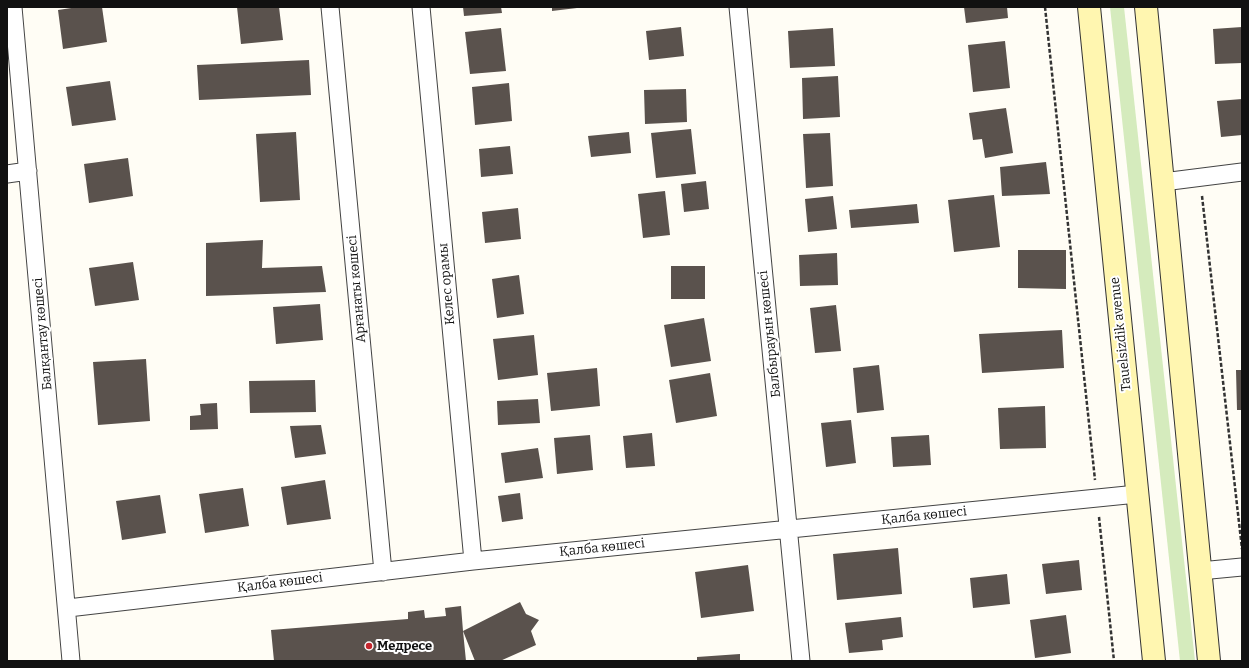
<!DOCTYPE html>
<html>
<head>
<meta charset="utf-8">
<style>
	body { margin:0 }
	#map { position:relative; width:1249px; height:668px; overflow:hidden; background:#fffdf5; font-family:Bitter,serif }
	canvas { display:block }
	.frame { position:absolute; inset:0; border:8px solid #111; pointer-events:none }
</style>
</head>
<body>
<div id="map">
<canvas width="1249" height="668"></canvas>
<div class="frame"></div>
</div>
<script>
const c = document.querySelector('canvas').getContext('2d');
c.lineJoin = 'round';
function fill(path, color) { c.fillStyle = color; c.fill(path, 'evenodd'); }
const toPath = rows => new Path2D(rows.map(r => 'M' + r).join(''));
function trace(path, color, width, dash) { c.strokeStyle = color; c.lineWidth = width; c.lineCap = dash ? 'butt' : 'round'; c.setLineDash(dash || []); c.stroke(path); }
function label(font, color, halo, rows, align = 'center') {
  c.font = font + ' Bitter,serif'; c.lineWidth = 4; c.setLineDash([]); c.textBaseline = 'middle'; c.strokeStyle = halo; c.fillStyle = color; for (const [text, x, y, turn = 0] of rows) {
    c.save(); c.translate(x, y); c.rotate((+turn || 0) * Math.PI / 180); c.textAlign = isNaN(turn) ? turn : align; if (halo) c.strokeText(text, 0, 0); c.fillText(text, 0, 0); c.restore();
  }
}
const green = toPath([
	[1110,7,1124,7,1195,661,1180,661]
]);
const building = toPath([
	[78,7,102,7,107,42,63,49,58,10],
	[237,7,279,7,283,40,241,44],
	[463,7,501,7,502,13,464,16],
	[552,7,577,7,577,8,552,11],
	[964,7,1007,7,1008,18,966,23],
	[681,27,684,56,649,60,646,31],
	[1242,27,1242,63,1215,64,1213,29],
	[501,28,506,71,470,74,465,32],
	[833,28,835,66,790,68,788,31],
	[1005,41,1010,88,973,92,968,45],
	[309,60,311,95,199,100,197,65],
	[838,76,840,117,803,119,802,78],
	[110,81,116,120,72,126,66,87],
	[509,83,512,121,475,125,472,87],
	[686,89,687,122,645,124,644,90],
	[1242,99,1242,135,1221,137,1217,101],
	[1006,108,1013,153,985,158,982,139,973,140,969,113],
	[691,129,696,174,656,178,651,133],
	[296,132,300,200,260,202,256,134],
	[629,132,631,153,591,157,588,136],
	[830,133,833,186,806,188,803,134],
	[510,146,513,174,481,177,479,149],
	[128,158,133,196,89,203,84,164],
	[1046,162,1050,194,1002,196,1000,167],
	[706,181,709,209,684,212,681,184],
	[665,191,670,235,643,238,638,194],
	[994,195,1000,247,954,252,948,200],
	[833,196,837,229,808,232,805,199],
	[917,204,919,223,851,228,849,210],
	[518,208,521,239,485,243,482,212],
	[263,240,262,268,322,266,326,292,206,296,206,243],
	[1018,250,1066,250,1066,289,1018,288],
	[837,253,838,285,800,286,799,255],
	[133,262,139,300,95,306,89,268],
	[671,266,705,266,705,299,671,299],
	[519,275,524,314,497,318,492,279],
	[320,304,323,340,276,344,273,307],
	[836,305,841,351,815,353,810,308],
	[704,318,711,361,671,367,664,325],
	[1062,330,1064,368,982,373,979,334],
	[534,335,538,375,498,380,493,339],
	[146,359,150,421,98,425,93,362],
	[879,365,884,410,857,413,853,368],
	[597,368,600,406,551,411,547,373],
	[1236,370,1242,370,1242,410,1237,410],
	[710,373,717,416,676,423,669,380],
	[315,380,316,412,250,413,249,381],
	[538,399,540,423,498,425,497,401],
	[217,403,218,429,190,430,190,416,201,415,200,404],
	[1045,406,1046,448,1000,449,998,408],
	[851,420,856,463,826,467,821,423],
	[321,425,326,454,295,458,290,426],
	[652,433,655,466,626,468,623,436],
	[590,435,593,470,557,474,554,438],
	[929,435,931,465,893,467,891,437],
	[538,448,543,478,505,483,501,453],
	[325,480,331,519,287,525,281,487],
	[243,488,249,526,205,533,199,494],
	[520,493,523,519,502,522,498,496],
	[160,495,166,533,122,540,116,501],
	[898,548,902,594,837,600,833,554],
	[1079,560,1082,590,1046,594,1042,564],
	[748,565,754,611,701,618,695,572],
	[1007,574,1010,604,973,608,970,578],
	[520,602,526,614,539,620,531,631,536,645,500,661,475,661,463,631,466,661,274,661,271,630,408,619,408,612,424,610,425,618,446,616,445,608,461,606,463,631],
	[1066,615,1071,653,1035,658,1030,620],
	[901,617,903,637,882,640,883,650,849,653,845,623],
	[740,654,740,661,697,661,697,657]
]);
const path = toPath([
	[1045,7,1095,480],
	[1202,196,1242,549],
	[1099,517,1114,661]
]);
const minor = toPath([
	[13,7,71,661],
	[330,7,383,572],
	[421,7,473,561],
	[738,7,801,661],
	[7,174,28,171],
	[1163,182,1242,172],
	[1200,571,1242,567],
	[68,608,473,561,1137,494]
]);
const secondary = toPath([
	[1089,7,1154,661],
	[1146,7,1209,661]
]);
const markers = [
	[369,646,4,"#c4262e"]
];
const streetNames = [
	["Келес орамы",447,284,-95],
	["Арғанаты көшесі",357,289,-95],
	["Балқантау көшесі",43,334,-95],
	["Балбырауын көшесі",770,334,-96],
	["Tauelsizdik avenue",1121,334,-96],
	["Қалба көшесі",924,516,-6],
	["Қалба көшесі",602,548,-6],
	["Қалба көшесі",280,583,-7]
];
const poiNames = [
	["Медресе",377,646]
];
fill(green, '#d5ebbd');
fill(building, '#5a524d');
trace(minor, '#444', 19);
trace(secondary, '#333', 24);
trace(path, '#333', 2.5, [4, 2]);
trace(minor, '#fff', 17);
trace(secondary, '#fff6b0', 22);
for (const [x, y, r, color] of markers) { const dot = new Path2D(); dot.arc(x, y, r, 0, 2 * Math.PI); c.fillStyle = color; c.fill(dot); trace(dot, '#fff', 1.5); }
label('13px', '#111', '#fff', streetNames);
label('bold 13px', '#111', '#fff', poiNames, 'left');
</script>
</body>
</html>
